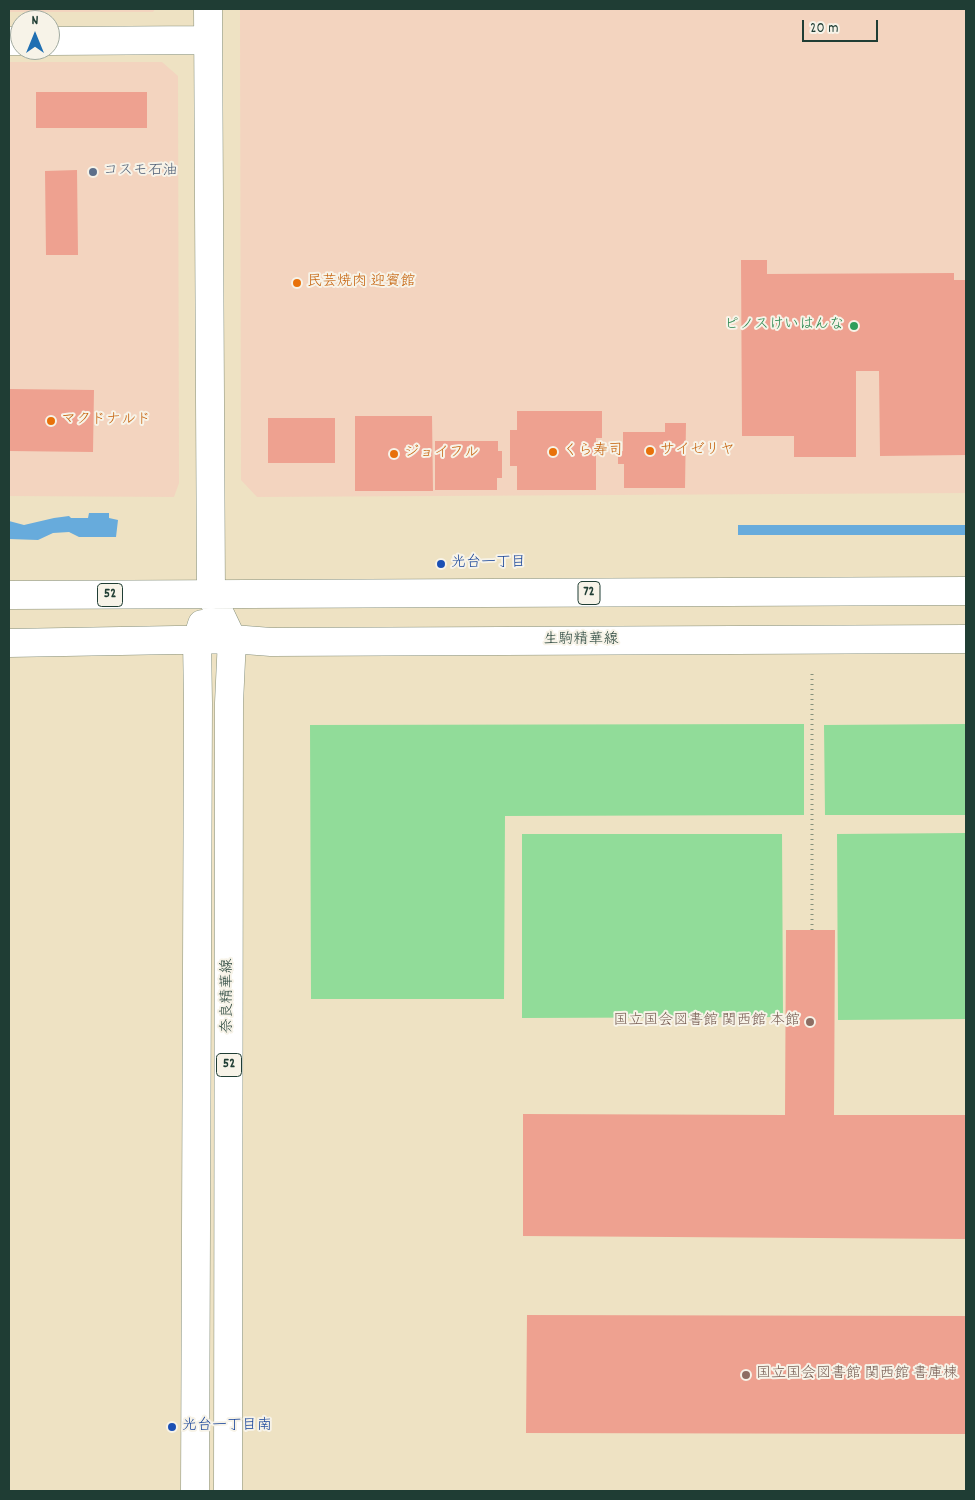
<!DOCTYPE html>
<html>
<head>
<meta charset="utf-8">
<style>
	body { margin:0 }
	#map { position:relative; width:975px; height:1500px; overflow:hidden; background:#eee2c3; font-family:Dekko,sans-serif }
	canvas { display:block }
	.frame { position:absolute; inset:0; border:10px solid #1f3d34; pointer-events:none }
	.north { position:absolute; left:10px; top:10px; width:50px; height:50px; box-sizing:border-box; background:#f7f3e8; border:1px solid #a1aaa0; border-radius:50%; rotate:0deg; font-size:14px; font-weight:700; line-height:20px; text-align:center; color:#1f3d34 }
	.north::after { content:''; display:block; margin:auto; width:18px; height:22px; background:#1f6fb2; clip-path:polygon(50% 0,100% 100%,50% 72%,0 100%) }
	.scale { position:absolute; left:802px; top:20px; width:76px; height:22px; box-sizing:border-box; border:2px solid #1f3d34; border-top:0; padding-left:6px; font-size:15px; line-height:18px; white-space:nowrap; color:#1f3d34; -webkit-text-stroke:4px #f7f3e8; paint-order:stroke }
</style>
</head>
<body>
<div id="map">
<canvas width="975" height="1500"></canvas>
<div class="frame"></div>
<div class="north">N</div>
<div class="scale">20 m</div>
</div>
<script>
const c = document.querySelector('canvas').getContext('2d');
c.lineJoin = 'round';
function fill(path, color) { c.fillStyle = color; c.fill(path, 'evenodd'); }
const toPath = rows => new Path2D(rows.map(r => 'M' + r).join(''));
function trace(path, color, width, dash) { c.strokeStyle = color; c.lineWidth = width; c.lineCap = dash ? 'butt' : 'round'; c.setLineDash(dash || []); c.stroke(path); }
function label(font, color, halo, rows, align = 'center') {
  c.font = font + ' Dekko,"Klee One",sans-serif'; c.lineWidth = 4; c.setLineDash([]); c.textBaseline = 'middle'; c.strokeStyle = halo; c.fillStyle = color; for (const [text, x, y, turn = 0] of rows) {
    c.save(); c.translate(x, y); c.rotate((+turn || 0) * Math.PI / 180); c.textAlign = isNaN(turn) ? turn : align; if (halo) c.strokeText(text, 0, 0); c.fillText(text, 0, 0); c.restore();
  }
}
const built = toPath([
	[9,9,155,9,153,12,9,12],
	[240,9,966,9,966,493,257,497,241,480],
	[9,62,162,62,178,76,179,483,174,497,9,496]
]);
const green = toPath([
	[804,724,804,815,505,816,504,999,311,999,310,725],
	[966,724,966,815,825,815,824,725],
	[966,833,966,1019,838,1020,837,834],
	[522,834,782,834,783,1017,522,1018]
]);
const water = toPath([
	[89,513,109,513,109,518,118,520,116,537,79,537,69,532,53,533,38,540,9,539,9,521,24,525,54,518,69,516,71,518,88,518],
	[738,525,966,525,966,535,738,535]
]);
const building = toPath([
	[36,92,147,92,147,128,36,128],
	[77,170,78,255,46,255,45,171],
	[741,260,767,260,767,274,954,273,954,280,966,280,966,455,880,456,879,371,856,371,856,457,794,457,794,436,742,436],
	[9,389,94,390,93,452,9,451],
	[517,411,602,411,602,438,596,438,596,490,517,490,517,466,510,466,510,430,517,430],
	[355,416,432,416,433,491,355,491],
	[268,418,335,418,335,463,268,463],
	[665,423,686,423,685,488,624,488,624,464,618,464,618,451,623,451,623,432,665,432],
	[435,441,498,441,498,451,502,451,502,478,497,478,497,490,435,490],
	[786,930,835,930,834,1115,966,1115,966,1239,523,1236,523,1114,785,1115],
	[527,1315,966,1316,966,1434,526,1433]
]);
const path = toPath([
	[812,930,812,674]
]);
const tertiary = toPath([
	[208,9,211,595],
	[9,41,20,41],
	[50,41,208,40]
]);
const primary = toPath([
	[9,595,966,591],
	[211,595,232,639,229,703,228,1491],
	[9,643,232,639,271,642,966,639],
	[195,1491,198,703,197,640,202,624]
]);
const markers = [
	[93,172,5,"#5c6f8a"],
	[297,283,5,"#e8710a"],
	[854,326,5,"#2e9e5b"],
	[51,421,5,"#e8710a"],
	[650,451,5,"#e8710a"],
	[553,452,5,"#e8710a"],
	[394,454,5,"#e8710a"],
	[441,564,5,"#1a4fb4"],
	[810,1022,5,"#8d6e63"],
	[746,1375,5,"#8d6e63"],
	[172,1427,5,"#1a4fb4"]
];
const shields = [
	[589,593,22],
	[110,595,25],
	[229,1065,25]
];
const shieldNames = [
	["72",589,593],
	["52",110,595],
	["52",229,1065]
];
const serviceNames = [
	["コスモ石油",103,172]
];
const foodNames = [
	["民芸焼肉 迎賓館",307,283],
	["マクドナルド",61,421],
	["サイゼリヤ",660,451],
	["くら寿司",563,452],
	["ジョイフル",404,454]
];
const leisureNames = [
	["ピノスけいはんな",844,326]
];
const transitNames = [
	["光台一丁目",451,564],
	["光台一丁目南",182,1427]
];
const streetNames = [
	["生駒精華線",581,641],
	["奈良精華線",229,996,-90]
];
const educationNames = [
	["国立国会図書館 関西館 本館",800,1022],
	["国立国会図書館 関西館 書庫棟",756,1375,"left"]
];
fill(built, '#f3d4bf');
fill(green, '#91dc99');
fill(water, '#67abdc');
fill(building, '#eea190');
trace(tertiary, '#86907c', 29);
trace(primary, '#86907c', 29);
trace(path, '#86907c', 3, [1, 4]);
trace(tertiary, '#fff', 28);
trace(primary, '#fff', 28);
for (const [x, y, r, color] of markers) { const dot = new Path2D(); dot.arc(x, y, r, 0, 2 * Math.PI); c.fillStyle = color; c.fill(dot); trace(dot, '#f7f3e8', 2); }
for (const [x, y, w] of shields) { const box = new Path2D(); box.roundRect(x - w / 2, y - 11.5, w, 23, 4); c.fillStyle = '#f7f3e8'; c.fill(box); trace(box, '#1f3d34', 1); }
label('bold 14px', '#1f3d34', null, shieldNames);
label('15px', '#4e5e75', '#f7f3e8', serviceNames, 'left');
label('15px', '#c56008', '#f7f3e8', foodNames, 'left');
label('15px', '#27864d', '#f7f3e8', leisureNames, 'right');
label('15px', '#164399', '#f7f3e8', transitNames, 'left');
label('15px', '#1f3d34', '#f7f3e8', streetNames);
label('15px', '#785e54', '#f7f3e8', educationNames, 'right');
</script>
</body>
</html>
